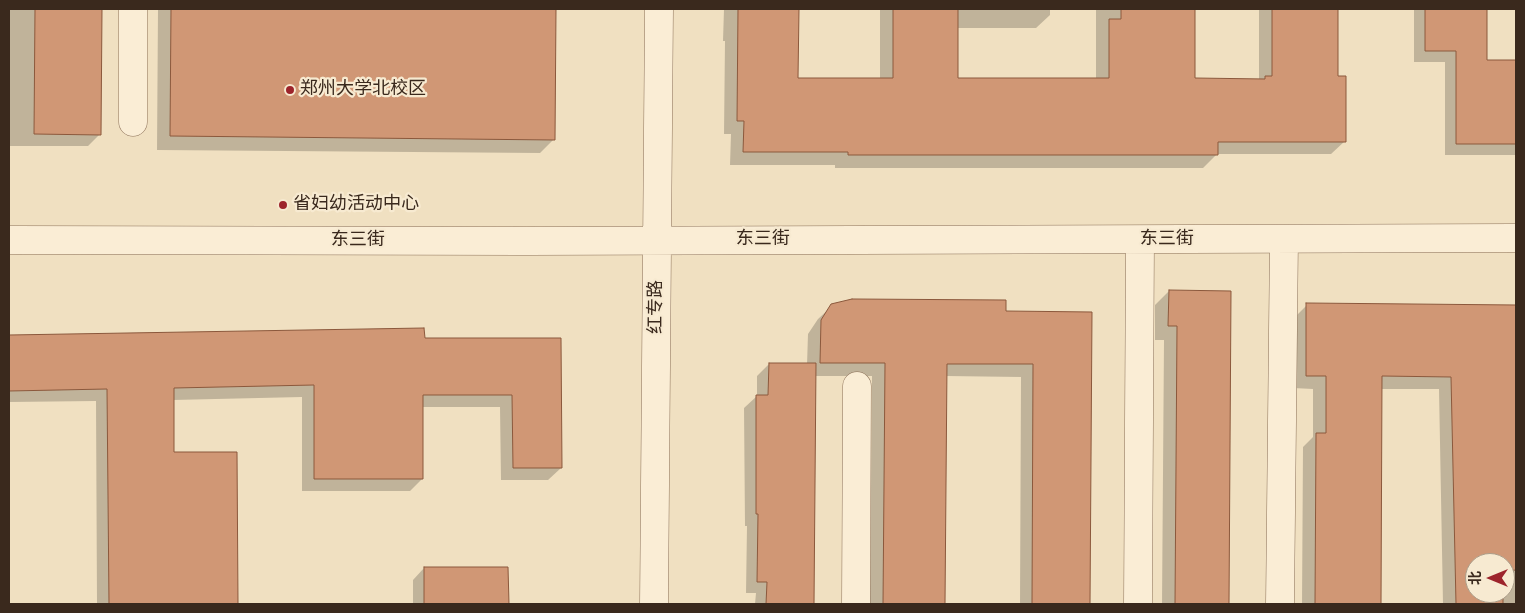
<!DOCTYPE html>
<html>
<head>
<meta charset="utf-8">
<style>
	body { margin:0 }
	#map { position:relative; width:1525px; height:613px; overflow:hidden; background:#f0e0c1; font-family:Spectral,"Noto Sans SC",serif }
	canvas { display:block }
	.frame { position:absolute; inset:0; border:10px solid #3a291d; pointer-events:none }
	.north { position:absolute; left:1465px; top:553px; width:50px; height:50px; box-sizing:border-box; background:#f7ead1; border:1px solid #ab9d89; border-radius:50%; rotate:270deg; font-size:14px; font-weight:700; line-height:20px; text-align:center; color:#3a291d }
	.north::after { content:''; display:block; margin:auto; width:18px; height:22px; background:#9d242b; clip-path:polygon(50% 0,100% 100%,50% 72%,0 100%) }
</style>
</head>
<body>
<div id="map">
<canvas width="1525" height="613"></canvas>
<div class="frame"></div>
<div class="north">北</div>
</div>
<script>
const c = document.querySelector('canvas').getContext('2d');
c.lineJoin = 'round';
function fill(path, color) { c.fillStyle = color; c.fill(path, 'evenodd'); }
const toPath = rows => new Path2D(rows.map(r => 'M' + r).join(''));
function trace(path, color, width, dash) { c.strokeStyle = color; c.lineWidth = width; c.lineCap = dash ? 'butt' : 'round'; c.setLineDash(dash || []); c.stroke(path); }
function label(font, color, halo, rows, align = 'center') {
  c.font = font + ' Spectral,"Noto Sans SC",serif'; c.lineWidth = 4.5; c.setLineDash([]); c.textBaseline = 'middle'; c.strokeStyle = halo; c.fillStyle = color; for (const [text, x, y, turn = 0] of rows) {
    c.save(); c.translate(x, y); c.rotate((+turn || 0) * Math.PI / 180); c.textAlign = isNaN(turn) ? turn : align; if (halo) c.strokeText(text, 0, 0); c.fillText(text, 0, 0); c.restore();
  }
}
const shadow = toPath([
	[9,9,101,9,100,134,88,146,9,146],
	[158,9,555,9,554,139,540,153,157,150],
	[724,9,798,9,797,79,880,79,880,9,1050,9,1050,15,1036,28,956,28,956,79,1096,80,1096,9,1194,9,1194,80,1259,80,1259,9,1337,9,1337,77,1345,141,1331,154,1217,154,1203,168,835,168,835,165,730,165,731,134,724,134,725,41,723,41],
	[1414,9,1486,9,1486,62,1516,62,1516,155,1445,155,1445,62,1414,62],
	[1169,291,1230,292,1228,604,1162,604,1164,340,1155,340,1155,305],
	[1307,305,1516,306,1516,604,1443,604,1439,389,1380,389,1379,604,1302,604,1303,447,1313,437,1313,389,1293,388,1294,318],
	[1475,563,1505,563,1505,593,1475,593],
	[832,306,1005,312,1091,313,1089,604,1020,604,1021,377,946,376,944,604,870,604,872,376,814,376,812,604,755,604,756,593,746,593,747,526,745,526,744,408,757,396,757,376,769,364,807,365,808,334,818,319],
	[423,329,423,340,560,339,561,468,548,480,501,480,500,407,422,407,422,479,410,491,302,491,302,397,173,400,173,454,236,454,236,604,97,604,96,401,9,402,9,336],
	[424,568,507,568,507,604,413,604,413,580]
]);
const building = toPath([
	[35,9,102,9,101,135,34,134,35,9],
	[171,9,556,9,555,140,170,136,171,9],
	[738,9,799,9,798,78,893,78,893,9,958,9,958,78,1109,78,1109,19,1121,19,1121,9,1195,9,1195,78,1265,79,1265,76,1272,76,1272,9,1338,9,1338,76,1346,76,1346,142,1218,142,1218,155,848,155,848,152,743,152,744,121,737,121,738,9],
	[1425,9,1487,9,1487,60,1516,60,1516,144,1456,144,1456,51,1425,51,1425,9],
	[1169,290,1231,291,1229,604,1175,604,1177,326,1168,326,1169,290],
	[852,299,1006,300,1006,311,1092,312,1090,604,1032,604,1033,364,947,364,945,604,883,604,885,363,820,363,821,320,831,304,852,299],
	[1306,303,1516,305,1516,570,1505,571,1505,563,1475,563,1475,593,1503,593,1503,604,1456,604,1451,377,1382,376,1381,604,1315,604,1316,433,1326,433,1326,376,1306,376,1306,303],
	[424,328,425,338,561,338,562,468,513,468,512,395,423,395,423,479,314,479,314,385,174,388,174,452,237,452,238,604,109,604,107,389,9,391,9,335,424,328],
	[769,363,816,363,814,604,766,604,767,582,757,582,758,514,756,514,756,395,768,395,769,363],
	[424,567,508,567,509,604,424,604,424,567]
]);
const minor = toPath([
	[133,9,133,122],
	[9,240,526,241,1516,238],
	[654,604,659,9],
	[856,604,857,386],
	[1138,604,1140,240],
	[1280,604,1284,239]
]);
const markers = [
	[290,90,5,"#9d242b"],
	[283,205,5,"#9d242b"]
];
const poiNames = [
	["郑州大学北校区",300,90],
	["省妇幼活动中心",293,205]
];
const streetNames = [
	["东三街",763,240],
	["东三街",1167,240],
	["东三街",358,241],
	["红专路",657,307,-90]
];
fill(shadow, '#0003');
fill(building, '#d09775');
trace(building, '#8b583c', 1);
trace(minor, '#8b7058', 29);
trace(minor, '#faedd5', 28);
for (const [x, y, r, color] of markers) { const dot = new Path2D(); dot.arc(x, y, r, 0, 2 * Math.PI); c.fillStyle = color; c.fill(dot); trace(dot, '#f7ead1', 2); }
label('18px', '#3a291d', '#f7ead1', poiNames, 'left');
label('18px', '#3a291d', '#f7ead1', streetNames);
</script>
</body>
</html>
